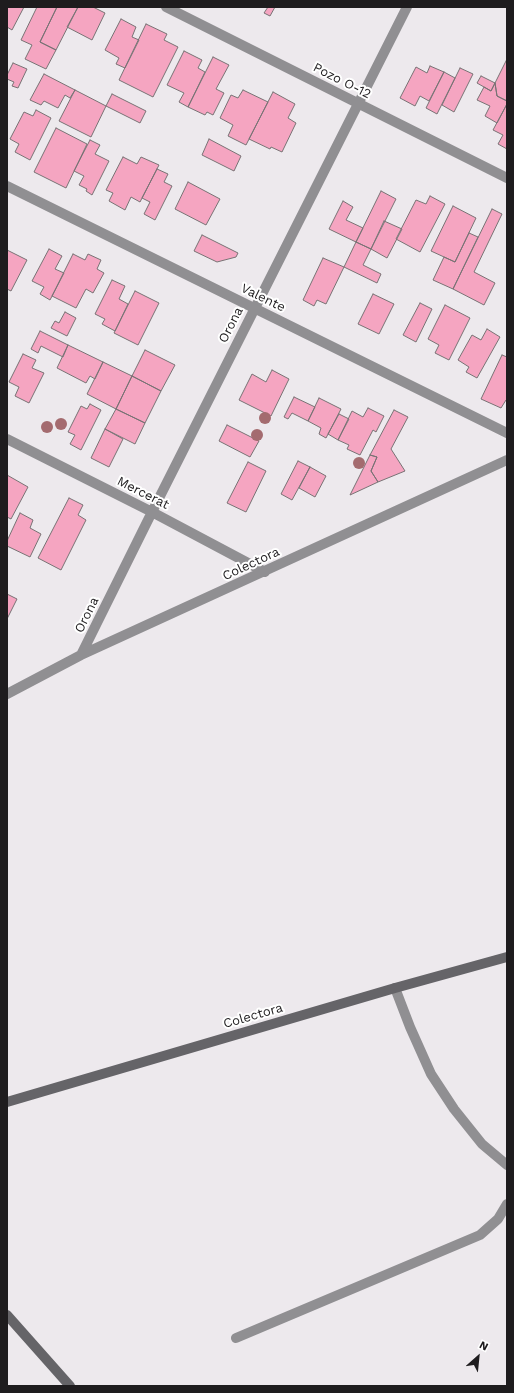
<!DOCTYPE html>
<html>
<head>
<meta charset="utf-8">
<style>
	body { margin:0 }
	#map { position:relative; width:514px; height:1393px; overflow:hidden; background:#ede9ed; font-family:"Work Sans",sans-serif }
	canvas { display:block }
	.frame { position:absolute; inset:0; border:8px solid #1e1c1e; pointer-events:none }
	.north { position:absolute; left:458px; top:1337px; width:40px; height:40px; -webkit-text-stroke:3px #fff; paint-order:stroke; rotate:27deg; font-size:11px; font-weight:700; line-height:16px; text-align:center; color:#1e1c1e }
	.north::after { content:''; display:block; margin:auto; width:14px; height:18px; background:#1e1c1e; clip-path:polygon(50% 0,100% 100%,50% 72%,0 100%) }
</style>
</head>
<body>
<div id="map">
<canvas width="514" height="1393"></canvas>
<div class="frame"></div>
<div class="north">N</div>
</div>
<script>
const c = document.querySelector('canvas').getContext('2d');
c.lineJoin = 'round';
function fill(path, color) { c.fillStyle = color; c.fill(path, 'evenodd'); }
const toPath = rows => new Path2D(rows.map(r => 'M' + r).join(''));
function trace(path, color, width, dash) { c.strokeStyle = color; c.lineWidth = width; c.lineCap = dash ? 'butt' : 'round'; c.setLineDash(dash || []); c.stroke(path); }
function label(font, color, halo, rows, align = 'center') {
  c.font = font + ' "Work Sans",sans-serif'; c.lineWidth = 4; c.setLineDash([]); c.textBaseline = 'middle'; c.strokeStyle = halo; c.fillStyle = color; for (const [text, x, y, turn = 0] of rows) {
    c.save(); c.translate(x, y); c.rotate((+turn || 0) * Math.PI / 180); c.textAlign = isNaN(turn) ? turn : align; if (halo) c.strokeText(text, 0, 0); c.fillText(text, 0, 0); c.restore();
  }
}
const building = toPath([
	[7,7,24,7,12,30,7,27,7,7],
	[37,7,57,7,40,42,56,50,46,69,25,59,32,45,21,40,37,7],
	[57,7,78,7,56,50,40,42,57,7],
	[78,7,93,7,105,13,92,40,67,27,78,7],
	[268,7,275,7,270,16,264,13,268,7],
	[121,19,136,27,132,37,139,40,125,68,116,64,119,58,105,50,121,19],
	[146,24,167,34,164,40,178,47,153,97,119,80,146,24],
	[184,51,202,60,198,68,205,72,188,107,179,102,184,93,167,85,184,51],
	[213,57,229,65,216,89,224,93,213,115,207,112,205,115,188,107,213,57],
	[507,59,507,101,497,96,495,83,507,59],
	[13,63,27,69,18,88,12,86,14,82,7,79,7,75,13,63],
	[430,66,444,72,429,101,420,96,415,106,400,98,416,67,427,73,430,66],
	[460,68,473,74,454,112,442,105,460,68],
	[444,72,455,78,437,114,426,108,444,72],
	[44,74,75,90,70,98,65,95,58,108,44,101,41,105,30,100,44,74],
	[481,76,495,83,491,91,477,83,481,76],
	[495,83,497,96,507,101,507,104,497,123,485,116,490,106,477,100,484,87,491,91,495,83],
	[75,90,106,106,91,137,59,121,75,90],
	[243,90,268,102,246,145,228,136,233,125,220,118,231,95,238,98,243,90],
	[273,92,295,104,288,118,296,123,282,152,271,147,270,149,249,139,273,92],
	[112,94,146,111,140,123,106,106,112,94],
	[507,104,507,149,498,144,503,135,493,130,507,104],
	[36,110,51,118,30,160,15,152,19,144,10,139,24,112,33,116,36,110],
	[56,128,87,144,66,188,34,172,56,128],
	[209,139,241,156,234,171,202,155,209,139],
	[90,140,100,145,95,154,109,161,92,195,86,191,87,189,79,185,84,176,74,171,90,140],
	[123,157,137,164,141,157,159,165,140,202,131,197,125,210,109,201,113,193,106,190,123,157],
	[157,169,168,174,164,182,172,186,155,220,144,214,150,202,142,198,157,169],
	[188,182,220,199,206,225,175,209,188,182],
	[381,191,396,199,371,249,356,242,381,191],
	[430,196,445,204,420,252,396,239,416,200,426,204,430,196],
	[343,201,353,207,346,220,363,228,356,242,329,229,343,201],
	[453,206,476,218,455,262,431,251,453,206],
	[492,209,502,214,474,272,495,283,484,305,453,289,492,209],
	[384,221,402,229,387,258,371,249,384,221],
	[469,233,478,237,453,289,433,280,444,257,455,262,469,233],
	[202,235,238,253,236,257,217,262,194,251,202,235],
	[356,242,371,249,363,265,381,274,377,283,344,267,356,242],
	[49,249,62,256,55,269,64,273,50,300,40,294,44,287,32,281,49,249],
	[7,250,27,260,11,291,7,289,7,250],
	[73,254,85,260,88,254,101,260,97,269,104,273,93,293,86,289,76,308,52,296,73,254],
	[323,258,344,267,326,304,317,300,314,306,303,300,323,258],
	[112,280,125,286,119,299,128,304,115,331,102,324,105,319,95,314,112,280],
	[135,291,159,303,138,345,114,333,135,291],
	[373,294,394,304,379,334,358,324,373,294],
	[420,303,432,309,416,342,403,335,420,303],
	[445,305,470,318,449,360,435,353,439,345,428,339,445,305],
	[65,312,76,318,67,336,51,328,55,321,59,323,65,312],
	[487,329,500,337,477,378,466,372,469,367,458,360,472,335,481,340,487,329],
	[40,331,68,345,63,357,41,346,38,353,31,349,40,331],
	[68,345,103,362,95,379,90,376,86,383,57,368,68,345],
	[145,350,175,365,161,391,132,376,145,350],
	[23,354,36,360,32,368,44,373,29,403,15,396,19,387,9,382,23,354],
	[502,355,507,357,507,401,506,400,501,408,481,399,502,355],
	[103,362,132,376,116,409,87,394,103,362],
	[272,370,289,379,271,416,239,400,252,374,266,382,272,370],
	[132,376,161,391,145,423,116,409,132,376],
	[294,397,315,407,308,421,292,413,288,419,284,417,294,397],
	[319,398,341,409,326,438,319,434,321,428,308,421,319,398],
	[90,404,101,410,81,450,70,444,75,435,68,432,81,406,87,409,90,404],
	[368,408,384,416,376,432,373,430,360,455,347,449,349,445,338,440,352,411,363,417,368,408],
	[116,409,145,423,135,444,105,429,116,409],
	[394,410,408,417,391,449,405,471,378,482,371,471,377,457,370,455,394,410],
	[339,414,349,419,338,440,328,434,339,414],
	[227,425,259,441,250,457,219,441,227,425],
	[105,429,123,439,109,467,91,458,105,429],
	[370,455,377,457,371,471,378,482,350,495,370,455],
	[298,461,310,467,292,500,281,494,298,461],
	[248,462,266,471,246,512,227,503,248,462],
	[310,467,326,476,315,497,299,488,310,467],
	[7,475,28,487,11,519,7,517,7,475],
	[69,498,83,505,78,515,86,520,61,570,38,558,69,498],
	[20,513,33,520,30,528,41,534,30,557,7,546,7,541,20,513],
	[7,594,17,599,7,619,7,594]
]);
const street = toPath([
	[166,7,507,178],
	[7,186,507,433],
	[7,439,152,512,265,572],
	[81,655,152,512,407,7],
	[7,694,81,655,507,460],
	[395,988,410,1027,431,1074,454,1109,482,1144,507,1165],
	[236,1338,480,1235,498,1219,507,1204]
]);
const secondary = toPath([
	[7,1102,395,988,507,957],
	[7,1315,70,1386]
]);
const trees = [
	[265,418],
	[61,424],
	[47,427],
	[257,435],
	[359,463]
];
const streetNames = [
	["Pozo O-12",342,81,27],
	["Valente",263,298,26],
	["Orona",231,325,-63],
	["Mercerat",143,493,27],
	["Colectora",251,564,-25],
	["Orona",87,615,-64],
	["Colectora",253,1016,-16]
];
fill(building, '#f5a5c1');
trace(building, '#787274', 1);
trace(street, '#908f92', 10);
trace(secondary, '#656468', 10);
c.fillStyle = '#a46b6f';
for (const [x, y] of trees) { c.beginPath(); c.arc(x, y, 6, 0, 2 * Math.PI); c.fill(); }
label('13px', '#1e1c1e', '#fff', streetNames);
</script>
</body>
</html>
